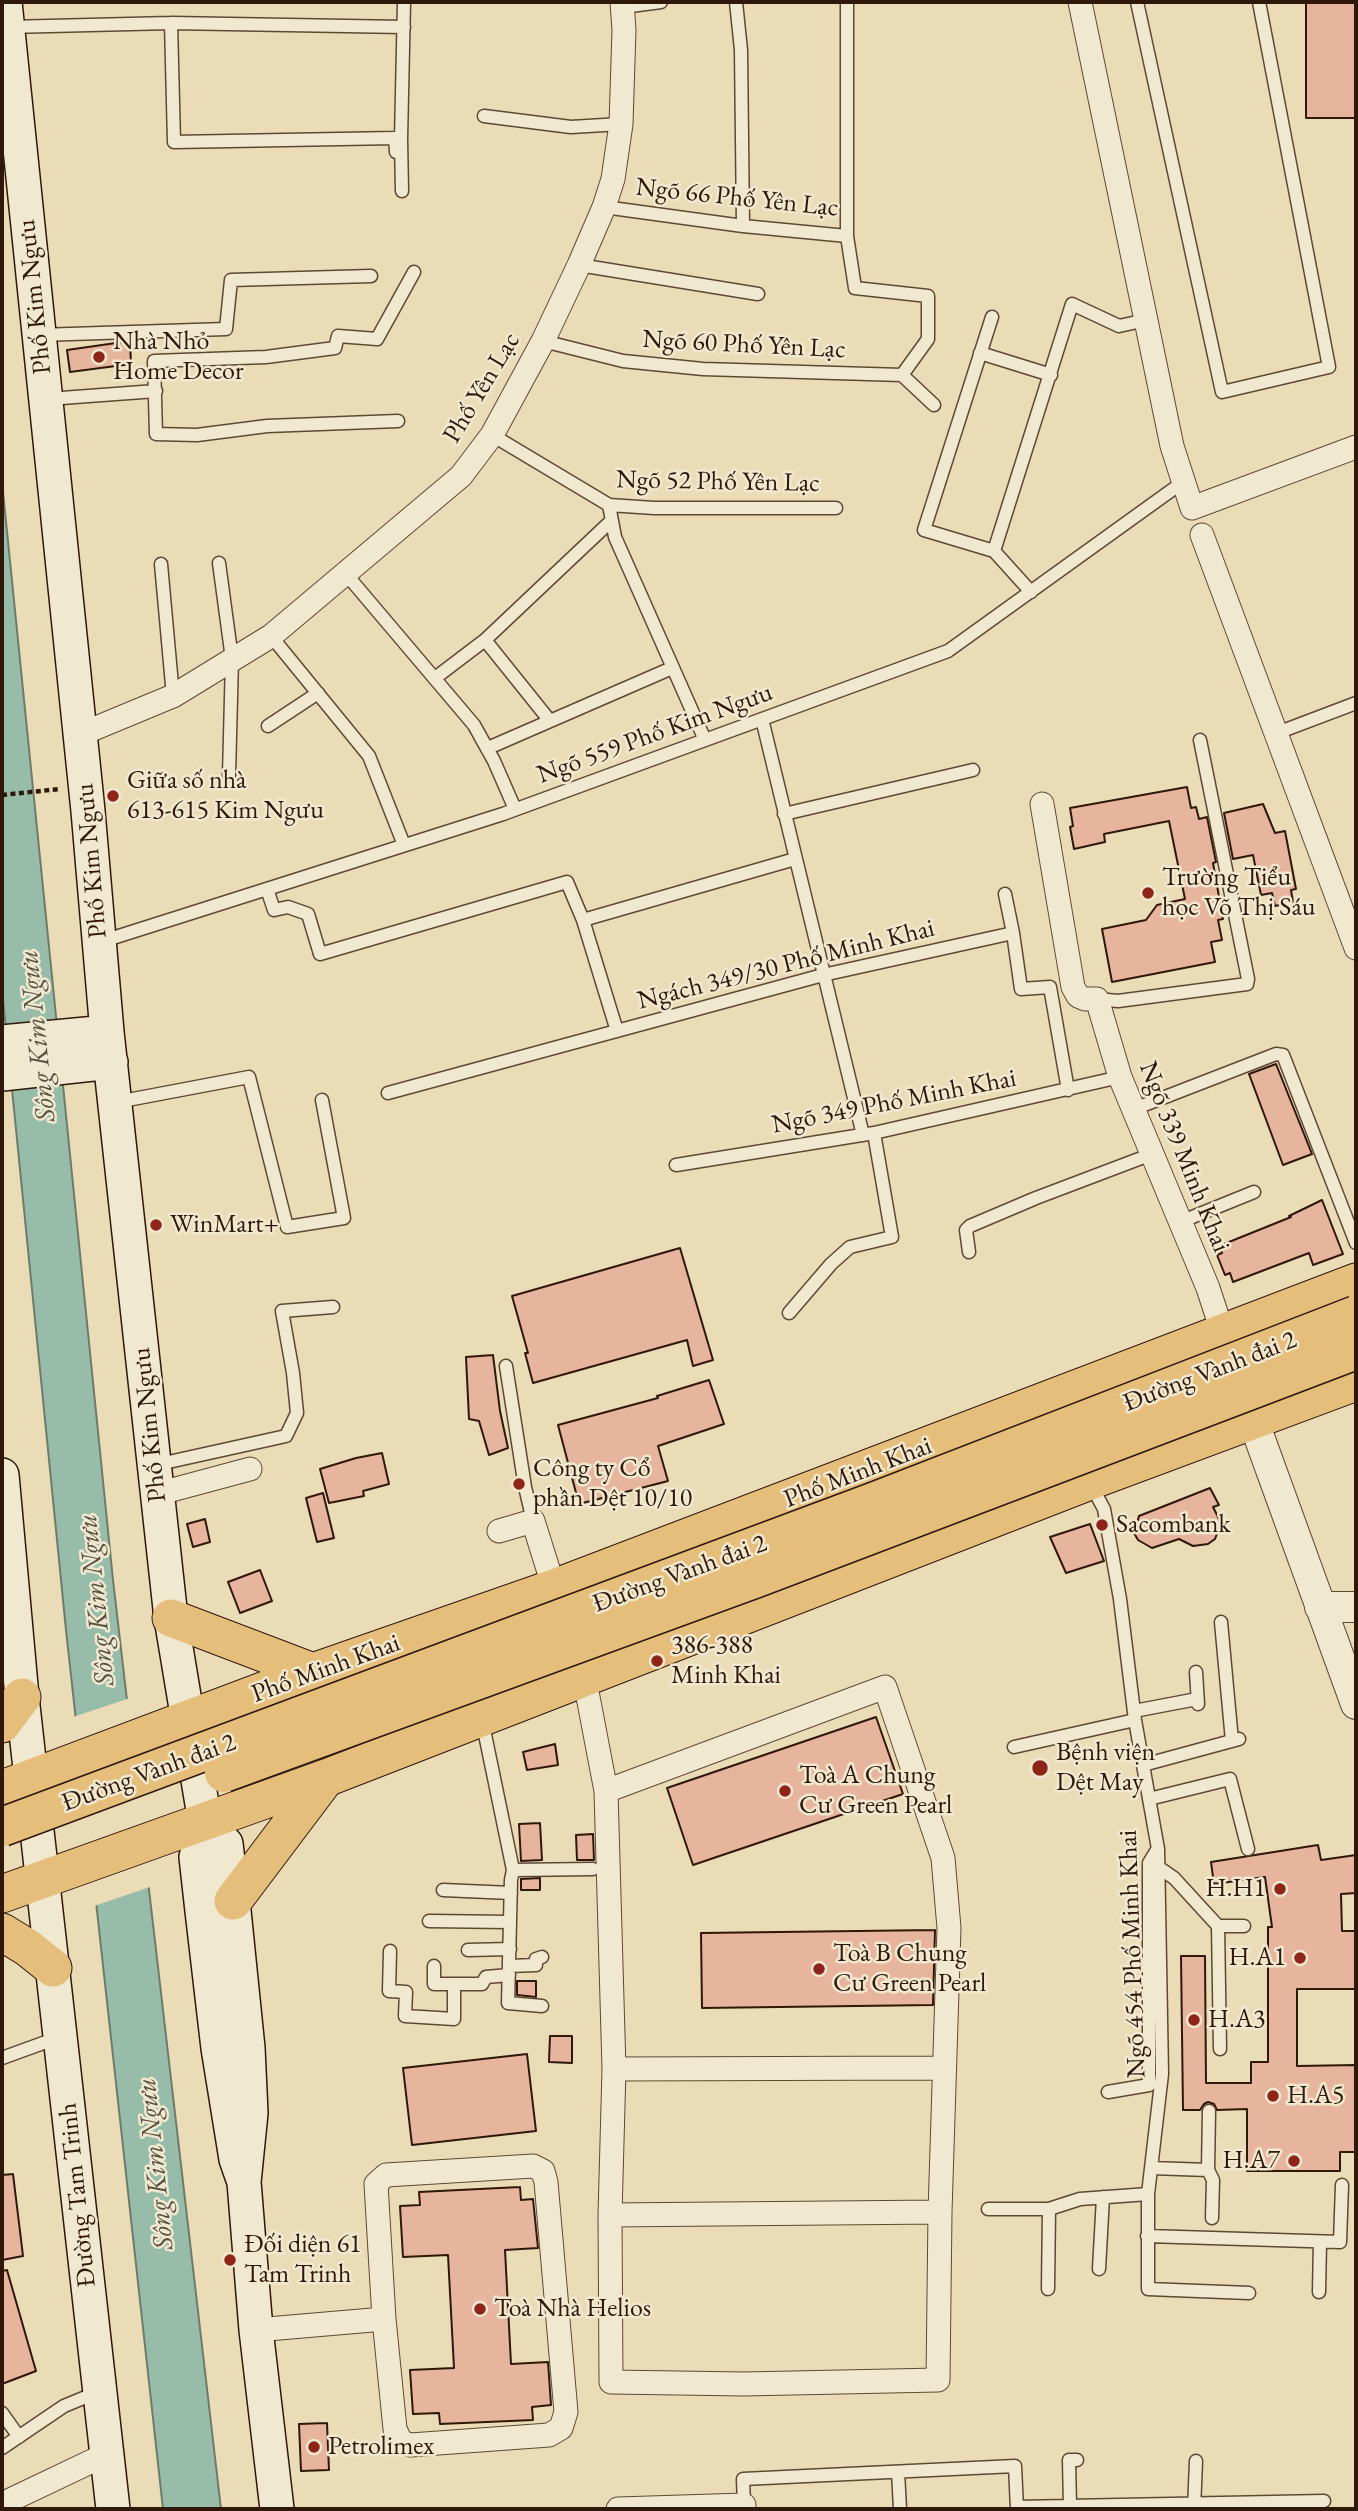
<!DOCTYPE html>
<html>
<head>
<meta charset="utf-8">
<style>
	body { margin:0 }
	#map { position:relative; width:1358px; height:2511px; overflow:hidden; background:#eadcb7; font-family:"EB Garamond",serif }
	canvas { display:block }
	.frame { position:absolute; inset:0; border:4px solid #2f1709; pointer-events:none }
</style>
</head>
<body>
<div id="map">
<canvas width="1358" height="2511"></canvas>
<div class="frame"></div>
</div>
<script>
const c = document.querySelector('canvas').getContext('2d');
c.lineJoin = 'round';
function fill(path, color) { c.fillStyle = color; c.fill(path, 'evenodd'); }
const toPath = rows => new Path2D(rows.map(r => 'M' + r).join(''));
function trace(path, color, width, dash) { c.strokeStyle = color; c.lineWidth = width; c.lineCap = dash ? 'butt' : 'round'; c.setLineDash(dash || []); c.stroke(path); }
function label(font, color, halo, rows, align = 'center') {
  c.font = font + ' "EB Garamond",serif'; c.lineWidth = 5; c.setLineDash([]); c.textBaseline = 'middle'; c.strokeStyle = halo; c.fillStyle = color; for (const [text, x, y, turn = 0] of rows) {
    c.save(); c.translate(x, y); c.rotate((+turn || 0) * Math.PI / 180); c.textAlign = isNaN(turn) ? turn : align; if (halo) c.strokeText(text, 0, 0); c.fillText(text, 0, 0); c.restore();
  }
}
const water = toPath([
	[2,482,113,1580,221,2509,163,2509,66,1630,2,989,2,482]
]);
const pier = toPath([
	[130,1698,153,1886,94,1906,73,1717]
]);
const building = toPath([
	[1306,2,1356,2,1356,118,1306,118,1306,2],
	[130,341,131,364,70,372,67,350,130,341],
	[1187,787,1191,808,1196,807,1199,819,1207,817,1216,862,1213,863,1223,919,1218,920,1222,940,1211,942,1215,962,1112,982,1102,929,1146,920,1157,905,1185,899,1169,821,1104,834,1105,842,1074,849,1070,827,1073,826,1070,808,1187,787],
	[1263,804,1275,833,1285,831,1296,889,1291,890,1293,902,1275,906,1272,893,1261,895,1253,855,1233,859,1224,813,1263,804],
	[1276,1064,1312,1154,1283,1165,1249,1074,1276,1064],
	[1322,1200,1343,1254,1313,1265,1309,1253,1233,1282,1230,1273,1225,1275,1217,1255,1222,1253,1219,1246,1291,1217,1289,1216,1322,1200],
	[680,1248,713,1360,693,1366,687,1340,533,1383,525,1353,528,1353,512,1296,680,1248],
	[493,1355,500,1411,508,1448,489,1455,479,1421,469,1419,466,1357,493,1355],
	[709,1380,724,1424,658,1446,668,1481,579,1504,558,1425,658,1398,657,1396,709,1380],
	[382,1453,389,1484,363,1491,364,1496,329,1503,320,1469,356,1458,382,1453],
	[1210,1488,1219,1505,1213,1507,1221,1523,1215,1539,1208,1544,1193,1546,1179,1539,1152,1548,1138,1540,1134,1533,1139,1516,1210,1488],
	[323,1493,334,1538,317,1542,306,1498,323,1493],
	[205,1519,210,1542,193,1547,187,1524,205,1519],
	[1090,1524,1104,1561,1066,1573,1050,1537,1090,1524],
	[260,1570,272,1601,240,1613,228,1582,260,1570],
	[876,1717,903,1794,693,1865,667,1788,876,1717],
	[555,1744,558,1765,527,1770,523,1752,555,1744],
	[540,1823,542,1860,521,1861,519,1824,540,1823],
	[593,1834,594,1860,577,1860,576,1835,593,1834],
	[1318,1845,1321,1860,1356,1855,1356,1893,1341,1894,1342,1931,1356,1931,1356,1989,1297,1989,1297,2066,1356,2065,1356,2152,1340,2152,1340,2171,1247,2171,1247,2109,1217,2110,1214,2104,1208,2102,1204,2104,1200,2110,1183,2110,1181,1956,1205,1956,1206,2083,1251,2083,1251,2062,1268,2062,1268,1927,1272,1927,1265,1877,1214,1884,1211,1862,1318,1845],
	[540,1878,540,1890,521,1890,521,1879,540,1878],
	[935,1930,933,2005,702,2008,701,1933,935,1930],
	[517,1981,536,1981,536,1997,517,1995,517,1981],
	[550,2036,572,2036,572,2063,549,2062,550,2036],
	[527,2054,536,2131,412,2145,403,2068,527,2054],
	[13,2174,23,2256,2,2260,2,2175,13,2174],
	[520,2187,521,2200,533,2199,538,2248,505,2250,511,2364,548,2362,551,2405,532,2407,533,2420,440,2424,439,2413,413,2414,410,2370,454,2368,448,2255,403,2257,400,2206,420,2205,419,2192,520,2187],
	[7,2270,36,2371,2,2384,2,2271,7,2270],
	[327,2423,329,2470,301,2471,299,2424,327,2423]
]);
const path = toPath([
	[2,795,60,789]
]);
const service = toPath([
	[736,2,741,50,743,226],
	[847,2,847,236,855,288,928,296,928,339,902,375],
	[1137,2,1222,392,1329,367,1259,2],
	[623,7,661,2],
	[171,23,174,142,395,138,396,152],
	[8,27,171,23,404,27],
	[484,116,571,127,621,124],
	[402,191,401,139,404,2],
	[604,207,743,226,847,236],
	[579,265,758,294],
	[992,317,924,530,994,551],
	[39,335,226,329,231,280,371,276],
	[543,341,623,361,703,369,902,375,934,405],
	[980,353,1051,375],
	[48,399,156,391],
	[398,421,267,426,197,435,156,434,154,361,266,357,335,348,338,336,377,339,414,272],
	[492,435,609,505,654,508,836,508],
	[609,505,615,537,705,740],
	[219,563,232,659,229,775],
	[161,564,173,696],
	[346,574,474,725,494,761,515,809],
	[1031,592,994,551,1072,304,1119,326,1146,320],
	[271,636,369,756,404,845],
	[485,640,550,721],
	[435,678,485,640,611,521],
	[762,719,863,1135],
	[268,726,318,693],
	[1277,733,1356,703],
	[488,748,672,668],
	[784,814,973,770],
	[267,889,274,910,288,907,308,914,320,954,567,882,583,920,617,1031],
	[1005,894,1013,933],
	[583,920,795,859],
	[100,942,503,814,948,651,1183,482],
	[1097,999,1118,1001,1247,984,1248,979,1200,740],
	[388,1093,823,975,1013,933,1021,989,1050,987,1068,1090],
	[117,1102,249,1077,287,1227,344,1218,322,1100],
	[1134,1109,1276,1054,1283,1055,1356,1243],
	[676,1165,874,1133,1120,1077],
	[1180,1222,1254,1192],
	[969,1252,966,1230,970,1226,1036,1198,1152,1154],
	[789,1313,831,1264,850,1247,892,1237,874,1133],
	[506,1366,525,1487,533,1521],
	[155,1465,286,1436,297,1413,293,1373,282,1311,333,1307],
	[1090,1483,1104,1509,1120,1599,1135,1720,1158,1849,1162,2074,1148,2194,1148,2289,1249,2293],
	[1221,1622,1232,1741],
	[1196,1672,1198,1704],
	[1134,1711,1197,1699],
	[482,1720,513,1870,511,1880,508,2003,542,2006],
	[1014,1747,1135,1720],
	[1143,1765,1239,1739],
	[1149,1799,1230,1779,1248,1849],
	[1158,1867,1174,1878,1218,1926,1244,1926],
	[513,1870,593,1869],
	[443,1890,511,1893],
	[429,1921,510,1922],
	[1218,1926,1220,2049],
	[468,1950,510,1949],
	[390,1951,389,1991,406,1992,405,2016,454,2019,454,1984],
	[434,1966,434,1984,482,1984,486,1977,509,1975],
	[509,1966,536,1965,536,1959,542,1957],
	[2,2058,57,2038],
	[1108,2092,1149,2085,1149,1863,1157,1850],
	[1151,2168,1208,2170,1213,2180,1212,2218],
	[1208,2170,1209,2111],
	[988,2209,1049,2209,1080,2199,1148,2194],
	[1147,2236,1340,2242,1342,2185],
	[1099,2269,1103,2197],
	[1048,2289,1049,2209],
	[1319,2292,1320,2242],
	[2,2413,19,2437],
	[2,2448,64,2406,98,2392],
	[898,2472,900,2509],
	[744,2505,743,2479,1015,2466,1017,2509],
	[1070,2506,1069,2460,1077,2460],
	[1017,2507,1324,2501],
	[1194,2509,1196,2461]
]);
const minor = toPath([
	[1080,2,1172,446,1192,508,1356,447],
	[1202,535,1356,948],
	[79,735,173,696,271,636,461,476,492,435,543,341,579,265,604,207,613,179,621,124,624,30,622,2],
	[1042,804,1073,987,1078,996,1085,999,1097,999,1120,1077,1208,1288,1223,1334],
	[157,1494,250,1469],
	[499,1531,533,1521,554,1588],
	[584,1676,606,1791,614,2069,610,2215,611,2382,744,2384,938,2380,940,2212,949,1928,943,1858,885,1687,606,1791],
	[614,2069,944,2068],
	[533,2166,543,2171,546,2182,566,2412,561,2428,549,2435,411,2445,401,2442,395,2429,384,2319,376,2184,386,2175,533,2166],
	[610,2215,940,2212],
	[256,2330,384,2319],
	[2,2504,107,2454],
	[618,2509,744,2505]
]);
const tertiary = toPath([
	[1253,1420,1356,1704],
	[1320,1607,1356,1607]
]);
const secondary = toPath([
	[5,2,88,811,107,1032,171,1618,205,1822,196,1857,202,1911,218,2048,236,2159,244,2182],
	[2,1042,107,1032],
	[2,1074,111,1062],
	[2,1475,22,1697,113,2509],
	[205,1822,226,1844,233,1901,248,2048,251,2113,244,2182,256,2330,277,2509]
]);
const primary = toPath([
	[171,1618,313,1672],
	[2,1724,22,1697],
	[2,1789,313,1672,554,1588,1356,1282],
	[2,1894,326,1778,1090,1481,1356,1382],
	[233,1901,325,1779],
	[2,1932,28,1948,53,1968]
]);
const trunkBridge = toPath([
	[224,1773,757,1578,1356,1350],
	[2,1827,873,1502,1356,1315]
]);
const markers = [
	[99,357,7,"#8f2418"],
	[113,796,7,"#8f2418"],
	[1148,893,7,"#8f2418"],
	[156,1225,7,"#8f2418"],
	[519,1484,7,"#8f2418"],
	[1102,1525,7,"#8f2418"],
	[657,1661,7,"#8f2418"],
	[1040,1768,9,"#8f2418"],
	[785,1791,7,"#8f2418"],
	[1280,1889,7,"#8f2418"],
	[1300,1958,7,"#8f2418"],
	[819,1969,7,"#8f2418"],
	[1194,2020,7,"#8f2418"],
	[1273,2096,7,"#8f2418"],
	[1294,2161,7,"#8f2418"],
	[230,2260,7,"#8f2418"],
	[480,2309,7,"#8f2418"],
	[314,2447,7,"#8f2418"]
];
const streetNames = [
	["Ngõ 66 Phố Yên Lạc",737,198,6],
	["Phố Kim Ngưu",35,297,-96],
	["Ngõ 60 Phố Yên Lạc",744,345,3],
	["Phố Yên Lạc",482,388,-59],
	["Ngõ 52 Phố Yên Lạc",718,482,1],
	["Ngõ 559 Phố Kim Ngưu",655,734,-20],
	["Phố Kim Ngưu",92,861,-95],
	["Ngách 349/30 Phố Minh Khai",786,965,-14],
	["Ngõ 349 Phố Minh Khai",894,1102,-11],
	["Ngõ 339 Minh Khai",1184,1157,68],
	["Đường Vành đai 2",1210,1372,-21],
	["Phố Kim Ngưu",150,1425,-96],
	["Phố Minh Khai",858,1473,-21],
	["Đường Vành đai 2",680,1574,-20],
	["Phố Minh Khai",326,1669,-20],
	["Đường Vành đai 2",149,1773,-20],
	["Ngõ 454 Phố Minh Khai",1133,1954,-92],
	["Đường Tam Trinh",78,2195,-96]
];
const poiNames = [
	["Nhà Nhỏ",113,342],
	["Home Decor",113,372],
	["Giữa số nhà",127,781],
	["613-615 Kim Ngưu",127,811],
	["Trường Tiểu",1162,878],
	["học Võ Thị Sáu",1162,908],
	["WinMart+",170,1225],
	["Công ty Cổ",533,1469],
	["phần Dệt 10/10",533,1499],
	["Sacombank",1116,1525],
	["386-388",671,1646],
	["Minh Khai",671,1676],
	["Bệnh viện",1056,1753],
	["Dệt May",1056,1783],
	["Toà A Chung",799,1776],
	["Cư Green Pearl",799,1806],
	["H.H1",1266,1889,"right"],
	["Toà B Chung",833,1954],
	["Cư Green Pearl",833,1984],
	["H.A1",1286,1958,"right"],
	["H.A3",1208,2020],
	["H.A5",1287,2096],
	["H.A7",1280,2161,"right"],
	["Đối diện 61",244,2245],
	["Tam Trinh",244,2275],
	["Toà Nhà Helios",494,2309],
	["Petrolimex",328,2447]
];
const waterNames = [
	["Sông Kim Ngưu",38,1036,-96],
	["Sông Kim Ngưu",97,1600,-96],
	["Sông Kim Ngưu",156,2164,-96]
];
fill(water, '#98bcaa');
trace(water, '#6e7a6a', 2);
fill(pier, '#eadcb7');
fill(building, '#e7b49e');
trace(building, '#2f1709', 2);
trace(service, '#5e4834', 15);
trace(minor, '#5e4834', 25);
trace(tertiary, '#5e4834', 32);
trace(secondary, '#2f1709', 36);
trace(primary, '#2f1709', 39);
trace(path, '#2f1709', 4.5, [5, 3.5]);
trace(service, '#f1e8d0', 12);
trace(minor, '#f1e8d0', 23);
trace(tertiary, '#f1e8d0', 30);
trace(secondary, '#f1e8d0', 33);
trace(primary, '#e5be7c', 37);
trace(trunkBridge, '#2f1709', 41, []);
trace(trunkBridge, '#e5be7c', 38);
for (const [x, y, r, color] of markers) { const dot = new Path2D(); dot.arc(x, y, r, 0, 2 * Math.PI); c.fillStyle = color; c.fill(dot); trace(dot, '#f1e8d0', 2.5); }
label('26px', '#2f1709', '#f1e8d0', streetNames);
label('26px', '#2f1709', '#f1e8d0', poiNames, 'left');
label('italic 28px', '#545141', '#f1e8d0', waterNames);
</script>
</body>
</html>
